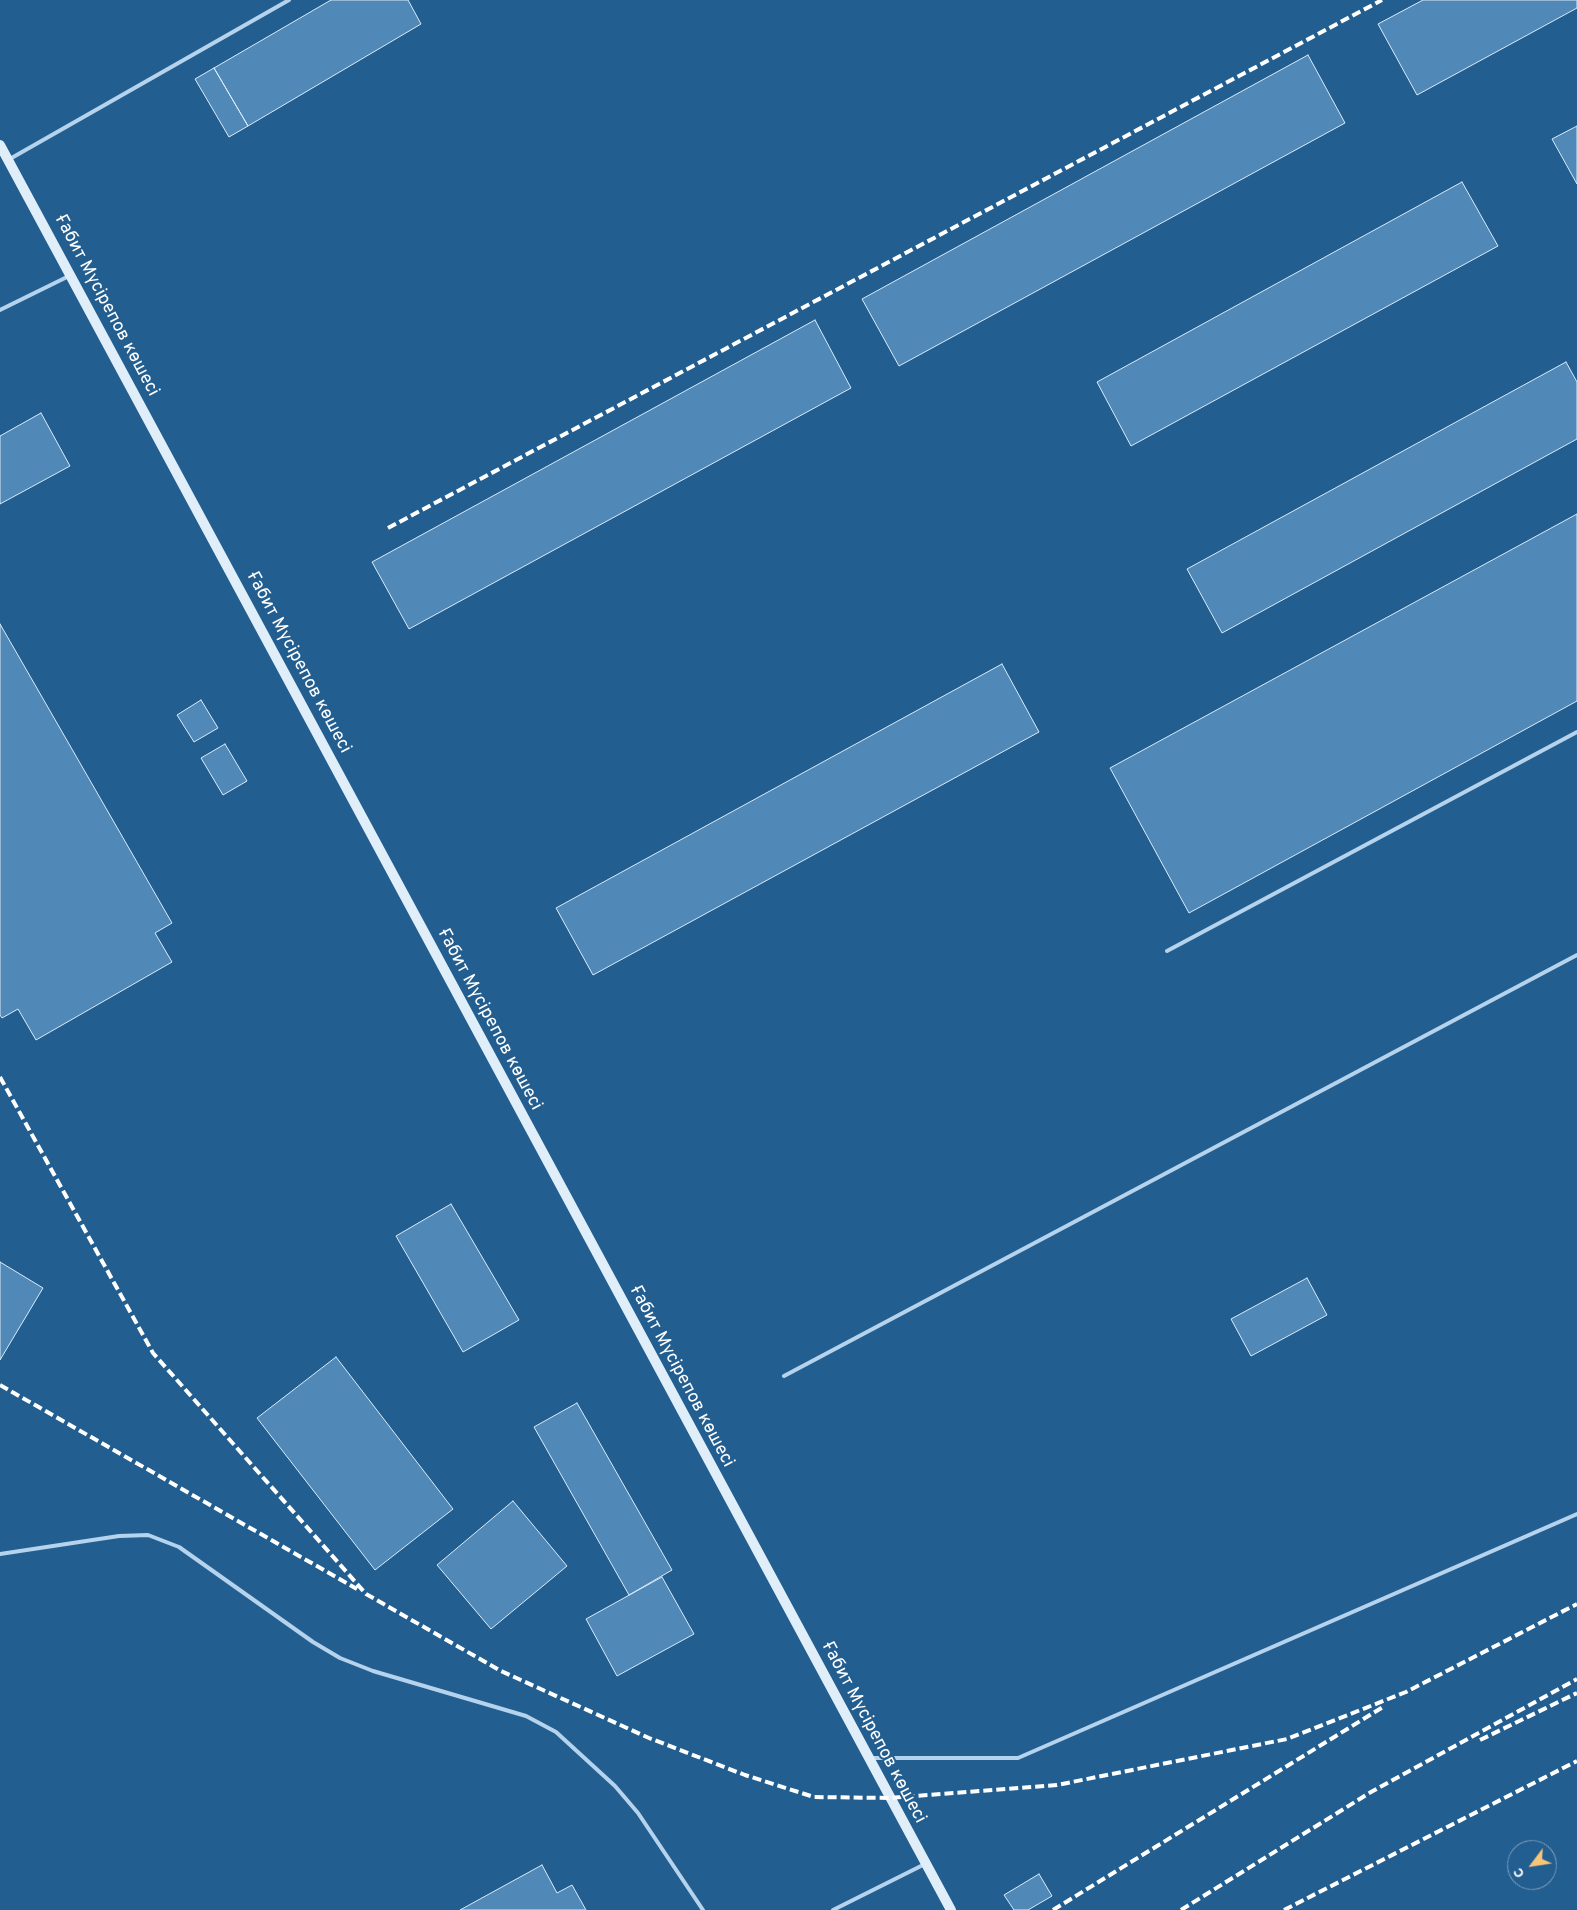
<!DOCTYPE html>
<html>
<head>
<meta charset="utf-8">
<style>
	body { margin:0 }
	#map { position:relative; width:1577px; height:1910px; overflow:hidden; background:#235e90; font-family:Overpass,sans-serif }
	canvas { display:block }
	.north { position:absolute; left:1507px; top:1840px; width:50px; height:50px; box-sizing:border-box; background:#235e90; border:1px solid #7b9ebc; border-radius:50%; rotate:239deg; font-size:14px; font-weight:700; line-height:20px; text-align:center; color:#fff }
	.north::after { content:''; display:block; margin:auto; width:18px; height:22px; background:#f7c578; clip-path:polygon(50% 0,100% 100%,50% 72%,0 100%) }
</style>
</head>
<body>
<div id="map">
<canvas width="1577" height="1910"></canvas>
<div class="north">С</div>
</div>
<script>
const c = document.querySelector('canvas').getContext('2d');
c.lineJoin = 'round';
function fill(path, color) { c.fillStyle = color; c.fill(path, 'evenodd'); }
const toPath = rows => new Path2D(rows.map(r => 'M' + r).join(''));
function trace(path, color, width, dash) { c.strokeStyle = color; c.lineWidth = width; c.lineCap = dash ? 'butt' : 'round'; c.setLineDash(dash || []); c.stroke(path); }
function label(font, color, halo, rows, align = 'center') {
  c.font = font + ' Overpass,sans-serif'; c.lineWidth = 4; c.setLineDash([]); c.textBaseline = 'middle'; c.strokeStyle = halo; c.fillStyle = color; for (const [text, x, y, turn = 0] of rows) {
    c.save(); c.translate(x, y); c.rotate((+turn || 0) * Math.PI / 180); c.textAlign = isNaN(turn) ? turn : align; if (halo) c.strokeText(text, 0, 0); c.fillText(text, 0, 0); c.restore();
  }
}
const building = toPath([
	[331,0,408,0,421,24,248,126,214,68,331,0],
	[1423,0,1577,0,1577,8,1417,95,1378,24,1423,0],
	[1308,55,1345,123,899,366,862,299,1308,55],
	[214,68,248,126,229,137,195,79,214,68],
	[1577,126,1577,184,1552,139,1577,126],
	[1462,182,1498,246,1131,446,1097,382,1462,182],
	[815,320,851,388,409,629,372,562,815,320],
	[1566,362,1577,382,1577,439,1222,633,1187,569,1566,362],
	[41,413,70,466,0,504,0,436,41,413],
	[1577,514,1577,701,1189,913,1110,768,1577,514],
	[0,624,172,923,155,933,172,962,36,1040,18,1009,2,1018,0,1015,0,624],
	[1002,664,1039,732,593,975,556,908,1002,664],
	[201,700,218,728,194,742,177,715,201,700],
	[225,744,247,781,223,795,201,758,225,744],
	[451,1204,519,1320,463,1352,396,1236,451,1204],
	[0,1262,43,1288,0,1360,0,1262],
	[1307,1278,1327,1315,1251,1356,1231,1319,1307,1278],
	[336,1357,453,1509,375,1570,257,1418,336,1357],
	[577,1403,672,1570,629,1595,534,1427,577,1403],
	[513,1501,567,1566,491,1629,437,1565,513,1501],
	[662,1577,694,1634,617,1676,586,1619,662,1577],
	[542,1865,557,1893,572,1885,586,1910,460,1910,542,1865],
	[1039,1874,1052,1896,1028,1910,1014,1910,1004,1895,1039,1874]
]);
const lane = toPath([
	[8,160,289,0],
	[0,310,69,276],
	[1167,951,1577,732],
	[784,1376,1577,955],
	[0,1554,119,1536,148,1535,179,1547,313,1642,340,1658,373,1671,526,1716,556,1732,615,1786,638,1813,703,1910],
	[870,1758,1018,1758,1577,1514],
	[833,1910,925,1864]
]);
const secondary = toPath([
	[0,145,951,1910]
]);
const rail = toPath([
	[388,528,1382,0],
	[0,1077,153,1353,366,1594,501,1671,649,1738,745,1775,814,1797,889,1798,1057,1785,1287,1739,1406,1692,1577,1604],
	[0,1385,357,1589],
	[1480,1740,1577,1693],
	[1053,1910,1383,1707],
	[1181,1910,1371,1792,1577,1679],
	[1284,1910,1577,1761]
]);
const streetNames = [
	["Ғабит Мүсірепов көшесі",106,306,62],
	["Ғабит Мүсірепов көшесі",298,663,62],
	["Ғабит Мүсірепов көшесі",489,1020,62],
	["Ғабит Мүсірепов көшесі",681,1377,62],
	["Ғабит Мүсірепов көшесі",873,1733,62]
];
fill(building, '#5089b8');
trace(building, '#daebf9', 1);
trace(lane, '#b5d3ec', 4);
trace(secondary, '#e0eef9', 10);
trace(rail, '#fff', 4, [9, 4]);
label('18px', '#fff', '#235e90', streetNames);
</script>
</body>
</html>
